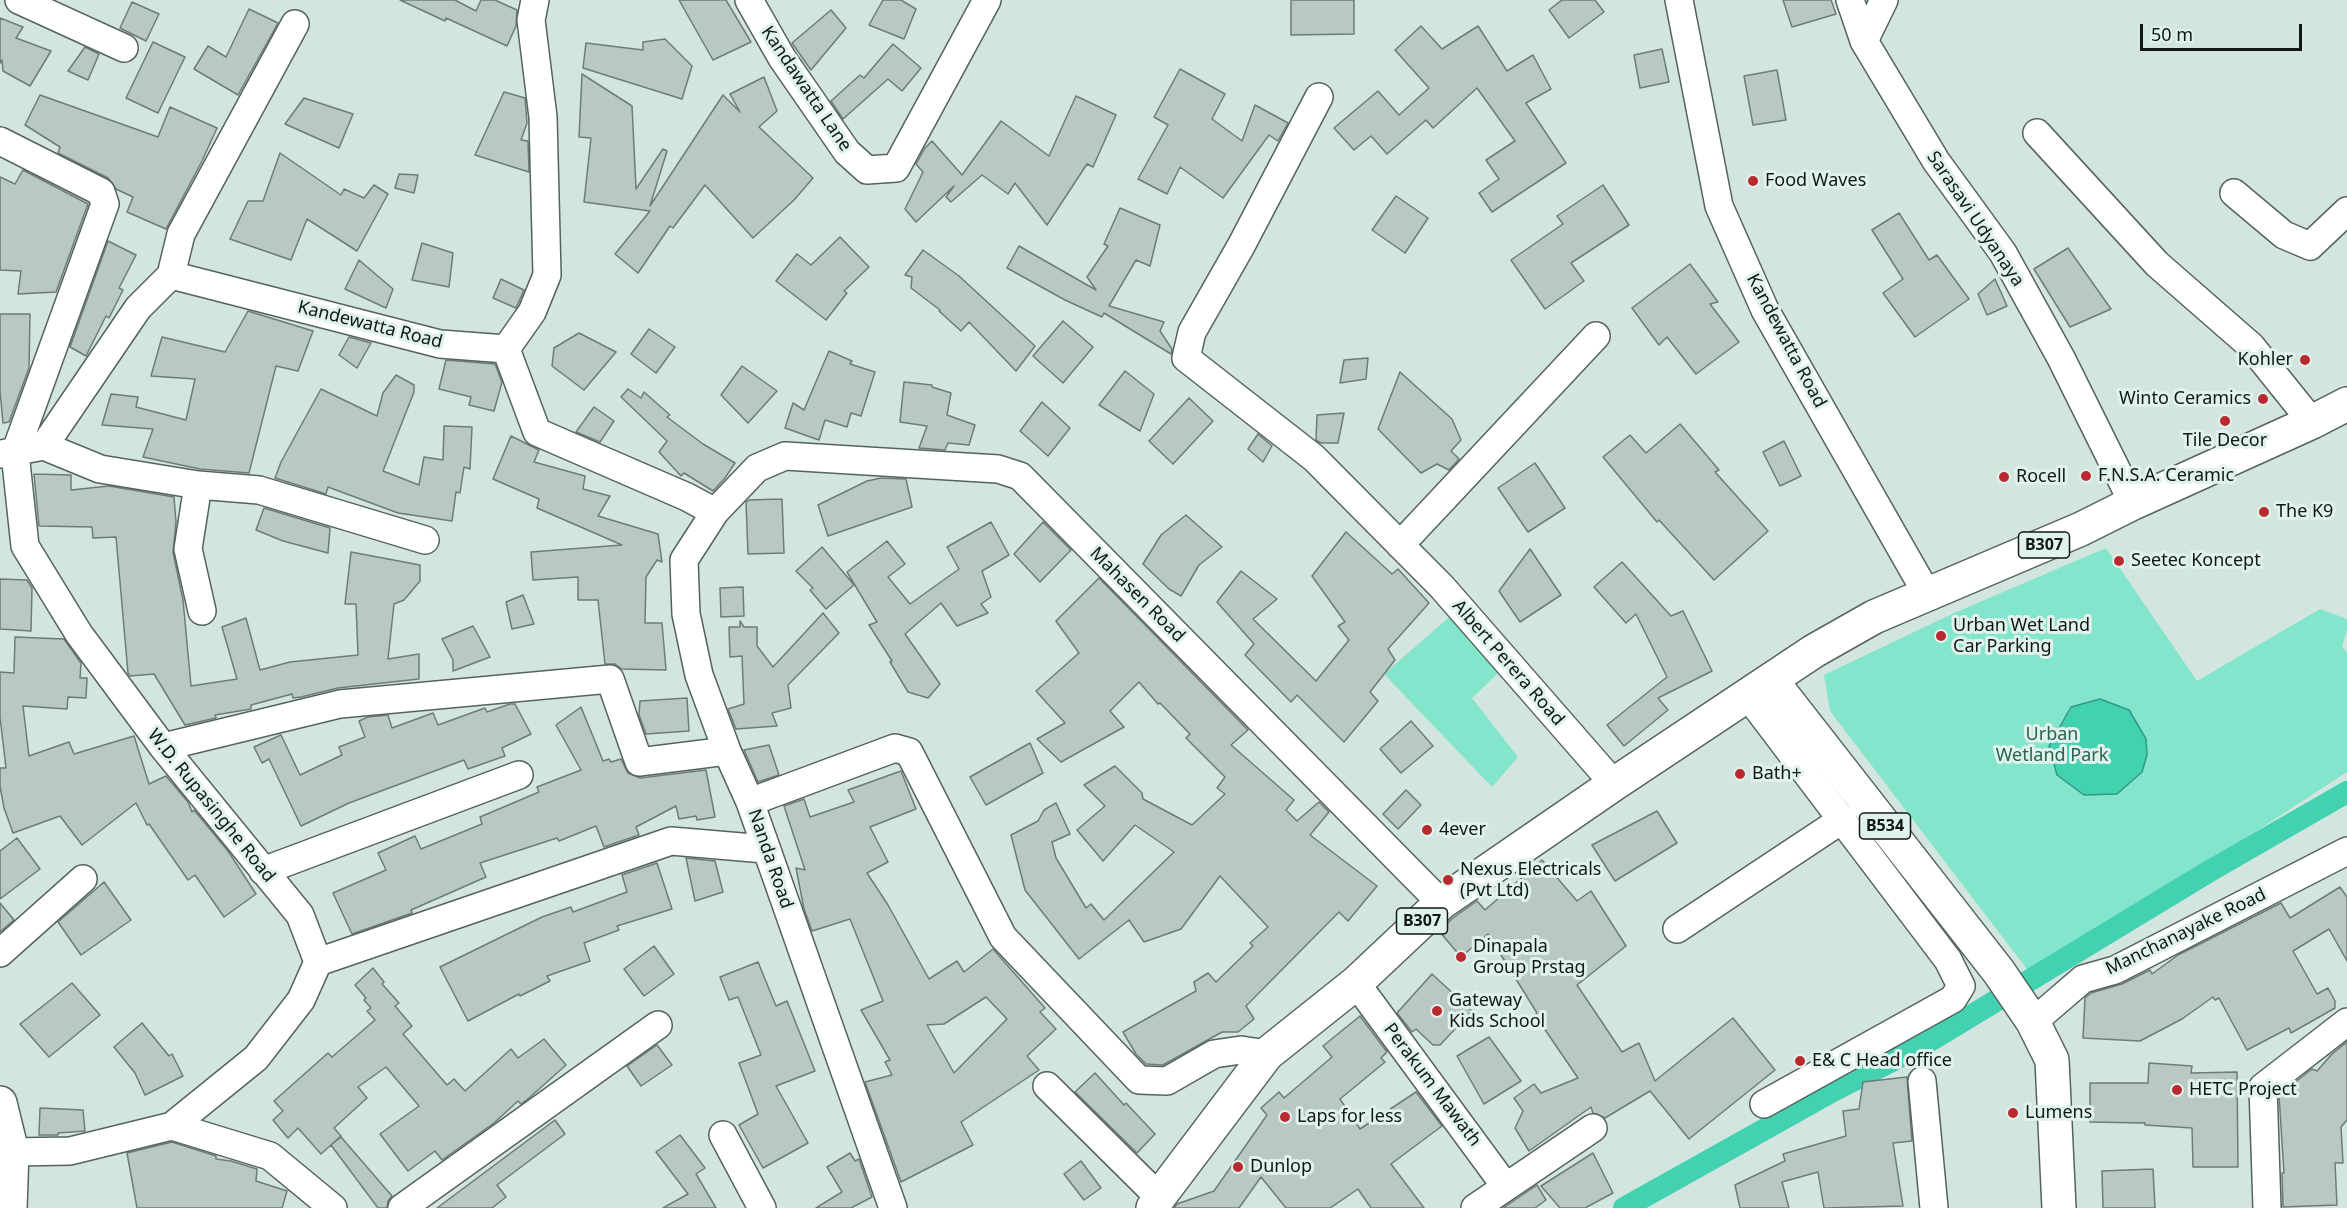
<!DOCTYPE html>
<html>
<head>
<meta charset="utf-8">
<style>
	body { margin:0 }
	#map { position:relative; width:2347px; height:1208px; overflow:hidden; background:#d3e5df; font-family:"Noto Sans",sans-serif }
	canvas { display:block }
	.scale { position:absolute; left:2140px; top:24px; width:162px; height:27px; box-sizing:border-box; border:3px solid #111715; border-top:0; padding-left:8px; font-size:18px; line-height:21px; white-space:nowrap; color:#111715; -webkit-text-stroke:4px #e0f2ec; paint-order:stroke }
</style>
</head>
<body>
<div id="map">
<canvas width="2347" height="1208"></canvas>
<div class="scale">50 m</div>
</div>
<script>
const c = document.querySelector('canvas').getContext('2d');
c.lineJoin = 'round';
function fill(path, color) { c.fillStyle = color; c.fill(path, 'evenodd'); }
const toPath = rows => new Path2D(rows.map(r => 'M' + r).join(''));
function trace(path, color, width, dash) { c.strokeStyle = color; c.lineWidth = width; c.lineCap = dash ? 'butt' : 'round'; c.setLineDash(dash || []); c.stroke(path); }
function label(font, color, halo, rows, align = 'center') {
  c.font = font + ' "Noto Sans",sans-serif'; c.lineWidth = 6; c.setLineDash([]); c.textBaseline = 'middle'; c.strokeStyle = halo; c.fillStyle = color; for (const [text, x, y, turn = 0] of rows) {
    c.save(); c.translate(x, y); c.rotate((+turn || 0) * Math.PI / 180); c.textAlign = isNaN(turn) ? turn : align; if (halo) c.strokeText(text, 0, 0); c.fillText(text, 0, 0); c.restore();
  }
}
const green = toPath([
	[2106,548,2197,681,2320,609,2347,619,2347,630,2342,646,2347,653,2347,772,2033,977,1830,711,1824,675,1954,613],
	[1454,613,1510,662,1472,698,1518,757,1492,787,1384,674]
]);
const water = toPath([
	[2100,699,2129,710,2146,739,2147,755,2142,772,2117,794,2084,795,2057,775,2049,746,2071,707,2100,699]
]);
const canal = toPath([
	[1624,1208,1833,1091,1923,1045,2208,872,2347,792]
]);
const building = toPath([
	[400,0,455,0,476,11,481,0,495,0,517,10,516,26,507,46,446,18,445,21,400,0],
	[679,0,726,0,751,42,713,60,679,0],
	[883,0,901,0,916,9,904,39,869,25,883,0],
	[1291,0,1354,0,1354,34,1291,35,1291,0],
	[1562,0,1595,0,1604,12,1569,38,1549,10,1562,0],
	[1783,0,1831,0,1836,14,1792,27,1783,0],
	[132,2,159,14,146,41,120,28,132,2],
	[249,9,278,23,238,95,194,69,208,46,226,57,249,9],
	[831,10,846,28,811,70,792,43,831,10],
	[0,18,23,27,16,38,51,51,30,86,3,71,2,60,0,63,0,18],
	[1421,26,1442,49,1478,26,1507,71,1533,55,1551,89,1526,103,1566,163,1492,212,1479,193,1499,179,1486,160,1515,141,1477,88,1433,128,1426,120,1387,154,1371,136,1354,150,1334,128,1378,91,1399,115,1429,88,1395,50,1421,26],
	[665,39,692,66,682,99,583,68,586,43,643,50,643,42,665,39],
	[153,42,185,57,158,113,126,98,153,42],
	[893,44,921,68,902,91,888,79,843,119,831,101,860,75,864,78,893,44],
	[85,47,99,54,88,80,68,71,85,47],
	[1662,49,1669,82,1640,88,1634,55,1662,49],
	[1180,69,1225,94,1212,119,1242,141,1255,105,1288,123,1278,141,1269,135,1223,198,1180,167,1167,194,1138,179,1168,125,1154,117,1180,69],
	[1777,70,1786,120,1753,125,1744,76,1777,70],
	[582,74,632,106,636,189,663,149,667,151,650,206,723,95,740,112,730,94,764,77,777,111,759,127,813,178,794,200,753,238,705,185,673,228,670,226,638,273,615,254,650,211,584,202,591,138,579,137,582,74],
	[504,92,525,98,527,123,521,140,528,141,529,172,475,155,504,92],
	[40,95,158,137,170,107,217,128,202,161,166,229,127,212,133,197,116,189,108,178,58,153,60,147,25,125,40,95],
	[1076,96,1116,115,1093,167,1087,164,1047,225,1015,183,1008,194,982,175,951,202,946,197,954,186,916,222,905,209,923,172,916,164,925,148,932,141,962,175,1001,121,1049,156,1076,96],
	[304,98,353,114,339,148,285,124,304,98],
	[280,153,341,195,344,189,364,198,374,185,388,194,357,251,307,219,291,260,230,239,248,201,263,201,280,153],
	[23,170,88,204,56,292,18,294,21,271,0,270,0,177,15,184,23,170],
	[399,174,418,175,414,193,395,188,399,174],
	[1603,185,1629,225,1571,263,1584,281,1545,309,1511,260,1563,224,1557,216,1603,185],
	[1396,196,1428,218,1405,253,1372,230,1396,196],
	[1120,208,1160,225,1150,266,1136,260,1109,306,1164,322,1160,331,1172,349,1171,354,1104,313,1102,317,1065,300,1007,268,1019,246,1096,290,1087,277,1108,246,1104,244,1120,208],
	[1899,213,1929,260,1937,255,1969,299,1915,337,1883,293,1903,279,1872,230,1899,213],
	[840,237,869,267,844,291,847,293,826,320,776,281,797,254,811,265,840,237],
	[108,241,136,255,119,288,123,290,109,318,106,316,86,356,70,347,108,241],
	[422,243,453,253,449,287,412,280,422,243],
	[2068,248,2111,309,2070,327,2034,269,2068,248],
	[923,250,959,276,1035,346,1016,371,969,322,961,331,939,311,940,310,911,288,912,277,905,275,923,250],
	[359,260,393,289,386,308,345,289,359,260],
	[1690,264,1718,302,1710,304,1739,342,1696,374,1667,337,1659,345,1632,308,1690,264],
	[501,279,524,290,516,308,493,298,501,279],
	[1995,279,2007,306,1987,315,1978,294,1995,279],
	[248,311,313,331,298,371,276,366,249,473,200,469,143,457,153,429,102,425,111,394,138,397,136,407,186,420,195,379,151,376,162,337,225,352,248,311],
	[0,314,30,314,29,368,9,422,3,423,0,391,0,314],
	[1063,321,1093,347,1063,383,1033,356,1063,321],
	[649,329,675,347,656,373,631,354,649,329],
	[579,333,616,352,584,390,552,366,554,348,579,333],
	[349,337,371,343,357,368,339,355,349,337],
	[829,351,852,361,850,364,875,372,861,416,851,413,847,427,825,420,819,440,785,428,793,403,804,410,829,351],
	[1368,358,1366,379,1340,383,1344,360,1368,358],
	[446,360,495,364,502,382,494,411,469,405,471,397,439,389,446,360],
	[742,366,777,391,748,423,721,395,742,366],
	[1125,371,1154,394,1140,431,1099,405,1125,371],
	[1400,372,1452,419,1461,440,1451,451,1459,459,1449,470,1437,464,1421,473,1378,429,1400,372],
	[396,375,414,385,414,392,383,471,419,485,424,457,443,460,444,426,472,427,470,469,464,467,460,493,456,492,452,521,398,513,328,487,326,494,275,478,281,462,321,389,377,416,383,393,396,375],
	[904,382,932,385,932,387,951,393,947,415,975,425,969,445,948,443,945,450,919,448,927,426,900,422,904,382],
	[628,389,641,398,644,392,670,415,667,417,703,444,735,463,725,478,713,491,684,473,681,476,659,452,667,441,621,397,628,389],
	[1189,398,1213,421,1173,464,1149,441,1189,398],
	[1042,402,1070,428,1048,456,1020,431,1042,402],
	[594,407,614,421,600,442,576,432,594,407],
	[1344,413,1338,443,1321,443,1316,440,1317,415,1344,413],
	[1680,424,1719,470,1715,472,1768,531,1714,580,1659,520,1657,522,1603,457,1630,435,1646,453,1680,424],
	[1258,434,1272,446,1263,462,1248,449,1258,434],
	[511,436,539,450,534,462,585,476,583,489,610,496,598,516,658,534,662,562,657,560,646,577,645,623,662,623,666,670,622,669,615,664,605,664,598,600,578,600,578,577,533,580,531,552,622,545,537,508,539,499,493,479,511,436],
	[1784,441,1801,476,1780,486,1763,452,1784,441],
	[1535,463,1565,508,1528,532,1498,488,1535,463],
	[34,474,71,475,71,490,109,486,174,497,176,522,173,552,183,600,191,686,237,679,222,627,246,618,260,670,290,662,358,655,356,604,345,604,351,552,420,565,420,581,404,600,394,604,388,659,419,654,419,679,338,688,301,697,293,698,292,694,251,705,251,709,215,715,216,718,185,725,154,674,130,676,128,673,116,537,93,538,92,527,39,526,34,474],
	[881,478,906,479,912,507,828,536,818,505,867,481,881,478],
	[782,499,784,553,748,554,746,502,749,500,782,499],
	[264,508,330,528,328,553,283,541,256,530,264,508],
	[1186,515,1222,547,1199,565,1181,596,1169,589,1143,564,1161,535,1186,515],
	[991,522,1009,555,982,571,991,597,981,604,988,613,957,626,941,603,905,634,940,684,928,698,908,692,890,662,892,661,869,625,877,622,847,572,887,541,905,564,888,577,910,604,959,569,947,547,991,522],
	[1043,522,1071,550,1040,582,1014,554,1043,522],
	[1346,532,1392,574,1398,569,1429,603,1388,649,1395,660,1370,692,1378,701,1344,742,1297,695,1291,702,1245,655,1254,644,1217,602,1241,571,1277,599,1253,619,1316,681,1349,640,1338,626,1345,622,1312,576,1346,532],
	[822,547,854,585,826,609,810,590,813,588,796,571,822,547],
	[1530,549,1561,595,1520,622,1499,591,1530,549],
	[1622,562,1671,616,1683,611,1712,671,1658,698,1668,710,1624,746,1607,725,1667,677,1636,614,1626,623,1594,587,1622,562],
	[1099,578,1248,730,1231,745,1294,800,1286,810,1297,821,1319,802,1329,812,1310,835,1377,886,1348,921,1339,912,1246,1006,1254,1019,1238,1032,1222,1032,1163,1065,1146,1064,1136,1054,1123,1032,1196,991,1194,982,1208,973,1216,982,1253,946,1250,943,1268,927,1220,876,1181,929,1144,942,1129,920,1079,959,1025,890,1011,835,1038,821,1044,810,1056,803,1070,834,1052,842,1056,858,1086,908,1091,904,1104,920,1174,852,1135,825,1103,861,1077,830,1105,806,1084,785,1115,766,1142,793,1143,799,1192,825,1225,794,1217,788,1225,777,1186,738,1190,734,1160,703,1158,704,1139,682,1110,711,1124,727,1061,762,1037,739,1065,723,1036,691,1079,653,1056,621,1099,578],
	[0,579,27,580,32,588,31,631,0,629,0,579],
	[743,587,744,616,721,617,720,588,743,587],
	[523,595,534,624,512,629,506,602,523,595],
	[823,613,839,633,788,685,791,708,772,713,777,726,736,729,728,709,744,704,742,656,730,657,729,627,740,627,740,621,744,627,757,627,757,646,773,667,823,613],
	[473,626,490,657,453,671,453,660,442,639,473,626],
	[15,637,64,639,81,663,80,678,87,678,86,698,68,697,67,709,23,706,29,756,69,742,74,754,134,736,149,784,166,776,188,802,192,812,194,810,228,851,256,894,224,917,195,875,188,880,149,824,147,825,136,803,82,845,60,816,13,833,4,808,0,786,0,768,6,768,0,717,0,672,14,673,15,637],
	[687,698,689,731,646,734,639,715,640,701,687,698],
	[510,704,515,704,531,734,502,748,505,756,468,769,464,760,349,803,301,826,269,759,262,763,254,747,281,735,300,775,342,755,339,747,365,737,359,721,368,717,388,715,392,728,433,713,438,725,485,708,487,712,510,704],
	[581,707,603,761,609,759,611,762,621,759,628,773,640,778,706,770,715,817,697,820,696,816,679,819,676,806,636,827,639,835,604,847,596,826,559,841,557,838,480,863,486,877,411,910,412,913,352,934,333,893,386,870,378,853,415,836,421,849,482,824,480,817,539,792,537,787,581,770,556,725,581,707],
	[1411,721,1433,746,1401,773,1380,749,1411,721],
	[1030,743,1043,773,986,805,970,777,1030,743],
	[769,745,779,775,758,782,744,750,769,745],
	[901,771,916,809,870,827,888,862,867,873,888,905,929,979,957,961,964,972,993,949,1045,1008,1040,1012,1056,1029,1027,1056,1039,1070,961,1122,973,1145,901,1182,865,1082,892,1075,885,1062,890,1060,861,1010,883,1001,850,919,812,931,804,909,796,868,805,870,784,806,804,799,810,817,854,802,848,790,901,771],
	[986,997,1007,1019,954,1073,927,1025,944,1024,986,997],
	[1406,790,1421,805,1398,829,1383,814,1406,790],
	[1657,811,1677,843,1615,881,1592,845,1657,811],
	[17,838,40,869,0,899,0,851,17,838],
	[686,858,715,861,723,892,695,901,686,858],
	[1542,860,1577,901,1591,891,1626,946,1577,985,1622,1052,1639,1043,1655,1081,1733,1018,1775,1070,1689,1139,1650,1091,1605,1118,1593,1113,1591,1107,1529,1151,1515,1128,1523,1111,1514,1098,1534,1084,1541,1093,1578,1078,1535,1015,1537,1013,1488,934,1461,957,1439,931,1453,918,1477,901,1485,910,1542,860],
	[657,863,672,909,617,926,619,930,584,943,590,961,547,976,550,981,520,996,519,994,468,1021,440,967,542,917,571,907,573,912,627,892,622,875,657,863],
	[104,882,131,920,81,955,58,922,104,882],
	[2340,887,2347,897,2347,961,2329,929,2293,951,2317,994,2328,988,2335,1001,2335,1008,2291,1033,2289,1028,2247,1050,2219,998,2215,1000,2213,997,2182,1019,2140,1041,2083,1038,2085,998,2091,993,2122,984,2150,970,2152,974,2178,955,2281,903,2290,918,2340,887],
	[0,903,14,920,0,932,0,903],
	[654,946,674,974,644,996,624,969,654,946],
	[758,962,776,1006,787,1001,815,1071,776,1086,808,1143,763,1168,739,1125,758,1114,739,1063,761,1055,738,997,729,1000,720,977,758,962],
	[373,968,384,982,382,984,399,1003,395,1006,412,1026,403,1034,447,1085,454,1079,465,1091,511,1049,518,1058,544,1039,566,1065,529,1098,521,1104,518,1101,494,1123,442,1160,435,1151,408,1171,380,1134,419,1106,386,1067,358,1087,367,1098,334,1128,341,1136,321,1154,298,1128,288,1138,273,1120,283,1111,274,1101,328,1053,332,1057,375,1020,367,1011,371,1008,364,1000,366,998,355,985,373,968],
	[1432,974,1472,1011,1440,1045,1433,1045,1416,1029,1412,1032,1397,1013,1432,974],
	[72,983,100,1015,49,1057,20,1024,72,983],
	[1360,1016,1387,1052,1381,1058,1385,1062,1340,1099,1360,1129,1416,1092,1442,1126,1391,1164,1424,1208,1371,1208,1358,1189,1330,1208,1286,1208,1261,1177,1239,1208,1174,1208,1177,1204,1214,1191,1267,1115,1261,1108,1279,1092,1284,1098,1332,1057,1323,1046,1360,1016],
	[142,1023,169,1056,172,1054,183,1076,145,1095,135,1073,114,1047,142,1023],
	[1489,1037,1521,1081,1484,1104,1457,1056,1489,1037],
	[2347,1042,2347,1120,2341,1127,2343,1163,2335,1163,2337,1205,2283,1207,2282,1173,2284,1173,2279,1095,2312,1069,2317,1071,2332,1054,2347,1042],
	[657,1045,672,1065,641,1086,627,1066,657,1045],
	[2149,1063,2192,1066,2191,1073,2237,1072,2238,1167,2193,1167,2192,1128,2145,1125,2145,1123,2090,1122,2090,1083,2148,1083,2149,1063],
	[1095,1073,1124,1105,1126,1103,1155,1134,1137,1153,1075,1092,1095,1073],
	[1907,1077,1912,1141,1893,1143,1903,1206,1824,1208,1818,1172,1782,1182,1789,1208,1740,1208,1735,1185,1785,1161,1783,1154,1846,1136,1843,1111,1859,1109,1863,1082,1907,1077],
	[40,1108,83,1110,85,1131,58,1133,58,1135,39,1135,40,1108],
	[555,1120,565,1134,497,1185,506,1197,492,1208,437,1208,555,1120],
	[680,1135,705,1168,696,1174,716,1208,663,1208,688,1194,656,1152,680,1135],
	[341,1137,392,1196,388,1201,387,1208,378,1208,331,1145,341,1137],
	[172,1142,216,1156,216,1159,231,1161,257,1169,256,1181,287,1191,282,1208,137,1208,127,1153,172,1142],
	[850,1153,855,1161,859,1159,872,1197,851,1208,816,1208,842,1192,827,1167,850,1153],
	[1593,1153,1613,1193,1585,1208,1560,1208,1541,1186,1593,1153],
	[1081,1161,1101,1188,1084,1200,1064,1174,1081,1161],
	[2153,1169,2155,1208,2103,1208,2102,1171,2153,1169],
	[1537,1185,1546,1200,1535,1208,1503,1208,1537,1185]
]);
const minor = toPath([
	[19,0,124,48],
	[749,0,782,58,847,152,867,170,896,168,987,0],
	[1679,0,1719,206,1765,310,1927,594],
	[1850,0,1864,41,1936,161,2003,253,2061,358,2133,503],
	[1864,41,1884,0],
	[1319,97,1241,246,1192,332,1186,358,1314,458,1442,587,1614,784],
	[2037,133,2157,264,2251,346,2312,422],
	[0,141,101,192,105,204,15,453,25,546,79,634,163,747,300,915,318,962,301,1000,256,1058,172,1126],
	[2234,193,2284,235,2310,246,2347,211],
	[171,275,181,234,295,24],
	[506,349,537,432,687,497,715,512],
	[44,446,100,469,198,485,259,490,425,540],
	[1,454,44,446,138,308,171,275,440,344,506,349,532,312,547,275,543,117,531,20,535,0],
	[198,485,188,549,202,611],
	[1400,545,1596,336],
	[1748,696,1948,960,1961,986,1953,999,1764,1104],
	[163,747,340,704,610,679,639,762,727,751],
	[750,802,895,748,909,752,1003,937,1139,1080,1167,1081,1214,1054,1241,1050,1267,1054],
	[263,871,519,775],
	[1677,929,1843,819],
	[0,953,83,879],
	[318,962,671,841,765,849],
	[1356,983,1506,1187],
	[2033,1022,2083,979,2115,970,2347,851],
	[1922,1081,1934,1208],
	[1047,1086,1159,1197],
	[723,1135,762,1208],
	[12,1152,70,1151,172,1126,270,1156,333,1208],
	[402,1208,658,1025],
	[893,1208,750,802,727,751,699,675,686,614,684,560,715,512,757,468,785,456,998,469,1020,476,1441,903],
	[1475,1208,1593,1128],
	[2267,1208,2263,1087,2347,1022]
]);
const major = toPath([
	[1771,680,1999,972,2033,1022,2052,1060,2059,1208],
	[0,1103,12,1152,10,1208],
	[1153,1208,1159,1197,1267,1054,1356,983,1441,903,1614,784,1814,651,1874,617,2081,529,2133,503,2312,422,2347,404]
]);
const markers = [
	[1753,181,6,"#b9292f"],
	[2305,360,6,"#b9292f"],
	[2263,399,6,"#b9292f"],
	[2225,421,6,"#b9292f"],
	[2086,476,6,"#b9292f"],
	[2004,477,6,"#b9292f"],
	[2264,512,6,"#b9292f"],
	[2119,561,6,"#b9292f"],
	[1941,636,6,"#b9292f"],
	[1740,774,6,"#b9292f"],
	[1427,830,6,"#b9292f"],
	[1448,880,6,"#b9292f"],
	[1461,957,6,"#b9292f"],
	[1437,1011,6,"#b9292f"],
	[1800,1061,6,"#b9292f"],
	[2177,1090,6,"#b9292f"],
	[2013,1113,6,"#b9292f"],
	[1285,1117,6,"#b9292f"],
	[1238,1167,6,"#b9292f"]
];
const shields = [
	[2044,545,51],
	[1885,826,51],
	[1422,921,51]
];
const shieldNames = [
	["B307",2044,545],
	["B534",1885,826],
	["B307",1422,921]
];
const streetNames = [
	["Kandawatta Lane",806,89,56],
	["Sarasavi Udyanaya",1975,219,56],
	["Kandewatta Road",370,325,14],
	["Kandewatta Road",1786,341,62],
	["Mahasen Road",1137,595,45],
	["Albert Perera Road",1508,663,49],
	["W.D. Rupasinghe Road",211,806,51],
	["Nanda Road",770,859,71],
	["Manchanayake Road",2186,932,-26],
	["Perakum Mawath",1432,1085,53]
];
const poiNames = [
	["Food Waves",1765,181],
	["Kohler",2293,360,"right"],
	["Winto Ceramics",2251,399,"right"],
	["Tile Decor",2225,441,"center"],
	["F.N.S.A. Ceramic",2098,476],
	["Rocell",2016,477],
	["The K9",2276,512],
	["Seetec Koncept",2131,561],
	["Urban Wet Land",1953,626],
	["Car Parking",1953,647],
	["Bath+",1752,774],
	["4ever",1439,830],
	["Nexus Electricals",1460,870],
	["(Pvt Ltd)",1460,891],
	["Dinapala",1473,947],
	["Group Prstag",1473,968],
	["Gateway",1449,1001],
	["Kids School",1449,1022],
	["E& C Head office",1812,1061],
	["HETC Project",2189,1090],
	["Lumens",2025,1113],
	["Laps for less",1297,1117],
	["Dunlop",1250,1167]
];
const parkNames = [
	["Urban",2052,735],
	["Wetland Park",2052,756]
];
fill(green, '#83e5cb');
fill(water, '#42d1b1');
trace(water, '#339982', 1.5);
trace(canal, '#42d1b1', 22);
fill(building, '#b8c9c4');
trace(building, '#6d7c77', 1.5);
trace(minor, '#54635e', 30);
trace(major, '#54635e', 36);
trace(minor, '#fff', 27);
trace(major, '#fff', 33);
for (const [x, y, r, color] of markers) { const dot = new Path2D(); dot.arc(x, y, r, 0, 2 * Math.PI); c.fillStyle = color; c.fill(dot); trace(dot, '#e0f2ec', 2); }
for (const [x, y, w] of shields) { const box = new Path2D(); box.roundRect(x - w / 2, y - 13, w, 26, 4.5); c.fillStyle = '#e0f2ec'; c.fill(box); trace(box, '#111715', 1.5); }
label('bold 16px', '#111715', null, shieldNames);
label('18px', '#111715', '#e0f2ec', streetNames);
label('18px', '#111715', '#e0f2ec', poiNames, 'left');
label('18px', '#296153', '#e0f2ec', parkNames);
</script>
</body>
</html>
